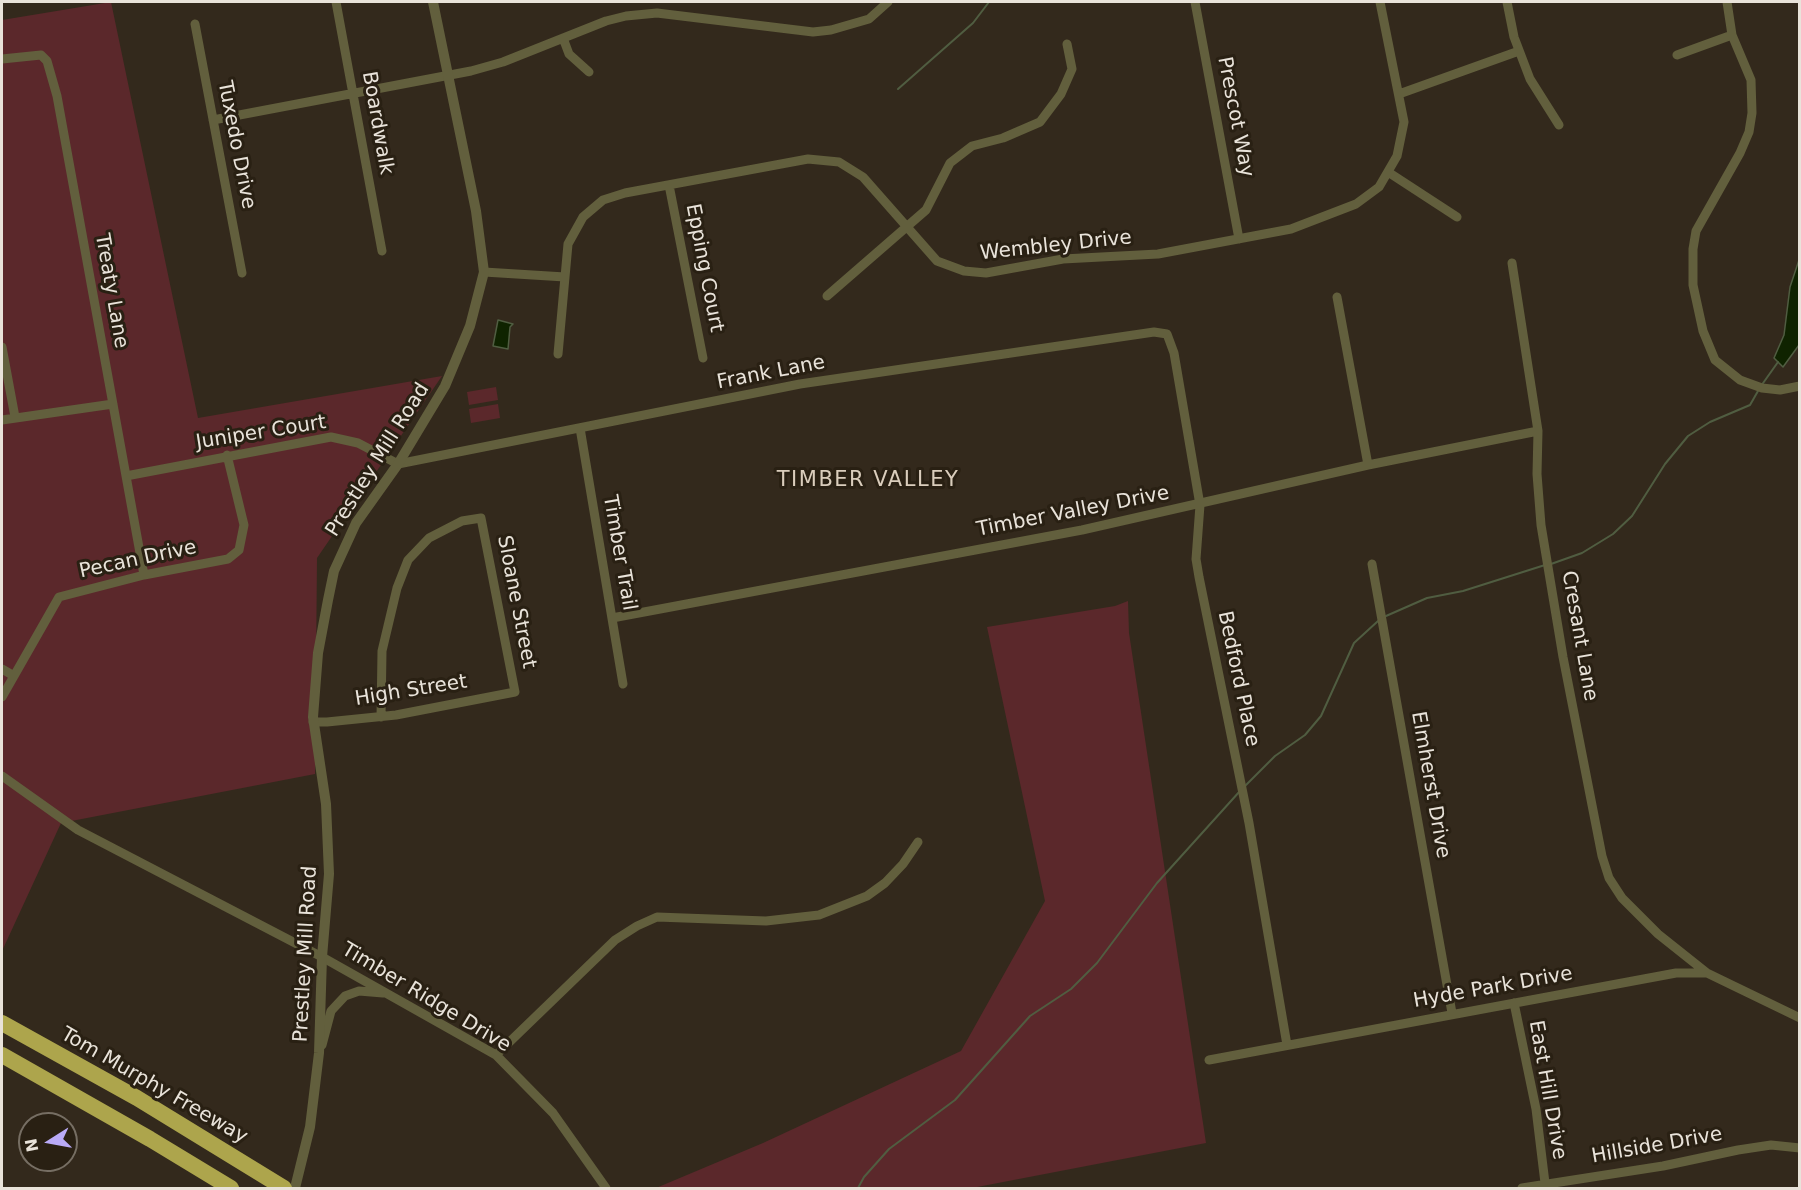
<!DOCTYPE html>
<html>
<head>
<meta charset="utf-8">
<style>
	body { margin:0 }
	#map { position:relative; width:1801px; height:1190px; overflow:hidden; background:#33291c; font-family:"DejaVu Sans",sans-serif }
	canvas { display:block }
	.frame { position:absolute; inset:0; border:3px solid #e9e3da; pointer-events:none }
	.north { position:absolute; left:18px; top:1112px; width:60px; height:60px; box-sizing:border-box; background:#292013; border:2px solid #766e63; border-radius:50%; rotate:259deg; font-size:16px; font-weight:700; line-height:24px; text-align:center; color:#e9e3da }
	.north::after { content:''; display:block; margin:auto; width:21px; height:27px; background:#b9aaf7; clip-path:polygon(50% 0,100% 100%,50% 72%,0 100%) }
</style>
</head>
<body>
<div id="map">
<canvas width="1801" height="1190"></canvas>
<div class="frame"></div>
<div class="north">N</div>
</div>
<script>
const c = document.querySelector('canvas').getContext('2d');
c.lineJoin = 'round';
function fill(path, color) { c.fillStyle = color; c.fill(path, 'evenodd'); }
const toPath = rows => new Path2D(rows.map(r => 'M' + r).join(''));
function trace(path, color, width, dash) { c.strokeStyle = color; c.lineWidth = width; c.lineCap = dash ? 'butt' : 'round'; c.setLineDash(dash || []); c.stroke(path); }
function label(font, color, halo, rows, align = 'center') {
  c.font = font + ' "DejaVu Sans",sans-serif'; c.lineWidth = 6; c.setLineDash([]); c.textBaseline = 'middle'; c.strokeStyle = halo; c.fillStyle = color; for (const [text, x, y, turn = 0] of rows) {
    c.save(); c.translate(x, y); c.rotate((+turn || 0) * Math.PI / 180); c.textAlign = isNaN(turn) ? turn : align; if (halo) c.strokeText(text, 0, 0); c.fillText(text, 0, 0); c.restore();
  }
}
const green = toPath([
	[111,2,198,418,442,376,317,558,315,774,61,823,2,951,2,20],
	[496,387,498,400,469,405,467,392],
	[498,404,500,418,471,423,469,409],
	[1128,601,1129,633,1206,1143,972,1188,656,1188,763,1143,961,1051,1045,901,987,627,1115,606]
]);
const water = toPath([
	[1799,260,1799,345,1783,367,1774,358,1784,335,1790,287,1799,260],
	[498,320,513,324,510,327,508,349,493,346,498,320]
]);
const stream = toPath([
	[898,89,973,23,989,2],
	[1761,386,1778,362],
	[1551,564,1582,553,1613,534,1632,516,1665,464,1688,436,1710,422,1750,405,1758,391],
	[1386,616,1427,598,1463,591,1545,565],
	[1244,787,1275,756,1305,735,1321,716,1354,643,1378,621],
	[858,1188,864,1177,889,1149,955,1100,1030,1016,1071,989,1097,963,1157,883,1240,791]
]);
const minor = toPath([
	[336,2,382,251],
	[1195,2,1239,239],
	[1507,2,1514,37,1530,79,1559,125],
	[1727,2,1732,35,1751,80,1752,113,1749,132,1740,153,1696,231,1693,249,1693,285,1703,331,1715,360,1740,380,1762,388,1780,390,1800,386],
	[195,24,242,273],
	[563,38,569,54,589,72],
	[1677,55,1732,35],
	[2,59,41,55,47,61,57,96,144,575],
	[1399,94,1519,51],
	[213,120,471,71,503,62,606,21,626,16,657,13,813,32,831,30,869,19,888,2],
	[1388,172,1457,217],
	[669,185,703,358],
	[1512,263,1538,431,1537,474,1541,525,1563,657,1602,856,1609,878,1622,898,1658,934,1707,973,1800,1018],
	[484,272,565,277],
	[827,296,926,210,950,163,972,146,1003,138,1040,122,1061,94,1072,69,1067,44],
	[1337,297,1368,465],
	[2,347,15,417],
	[558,354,568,244,583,217,603,200,625,193,808,159,839,162,863,177,937,261,964,271,986,273,1063,259,1158,254,1291,229,1356,204,1379,187,1397,156,1404,122,1380,2],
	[2,420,113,404],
	[580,428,623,684],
	[126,476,331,437,358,443,398,464,800,384,1154,332,1167,334,1174,353,1200,505,1196,559,1199,577,1249,823,1287,1045],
	[1372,564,1452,1013],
	[612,618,1082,530,1368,465,1538,431],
	[2,669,14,676],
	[2,697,59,597,144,575,228,559,239,550,244,525,227,455],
	[313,722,327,722,396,715,515,692,481,518,462,521,429,538,408,560,397,588,382,651,381,717],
	[2,776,78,830,322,957,496,1055,553,1113,606,1188],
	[1514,1003,1536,1109,1545,1183],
	[322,1045,331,1011,345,996,359,991,383,993],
	[496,1055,615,940,637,926,657,917,766,921,819,915,867,896,885,883,903,864,918,842],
	[1209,1060,1676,973,1705,973],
	[1522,1188,1663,1166,1738,1150,1771,1145,1800,1148]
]);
const tertiary = toPath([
	[295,1188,310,1127,319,1053,322,957,329,874,326,804,313,717,318,653,328,600,334,571,356,523,398,464,445,386,470,326,484,272,476,211,433,2]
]);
const motorway = toPath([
	[2,1023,137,1098,284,1188],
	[2,1055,150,1139,231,1188]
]);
const streetNames = [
	["Prescot Way",1235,117,79],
	["Boardwalk",377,123,80],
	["Tuxedo Drive",236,145,79],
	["Wembley Drive",1056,246,-6],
	["Epping Court",704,268,79],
	["Treaty Lane",111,291,80],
	["Frank Lane",771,373,-11],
	["Juniper Court",261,433,-9],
	["Prestley Mill Road",378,460,-58],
	["Timber Valley Drive",1073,512,-11],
	["Timber Trail",619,553,80],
	["Pecan Drive",138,560,-12],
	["Sloane Street",516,602,79],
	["Cresant Lane",1579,636,80],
	["Bedford Place",1238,679,78],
	["High Street",411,691,-9],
	["Elmherst Drive",1430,785,80],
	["Prestley Mill Road",306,954,-87],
	["Hyde Park Drive",1493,988,-10],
	["Timber Ridge Drive",426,998,31],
	["Tom Murphy Freeway",154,1086,30],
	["East Hill Drive",1547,1090,80],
	["Hillside Drive",1657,1146,-10]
];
const neighbourhoodNames = [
	["TIMBER VALLEY",868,481]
];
fill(green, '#5b282b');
fill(water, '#0f2300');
trace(water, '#505d41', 1.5);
trace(stream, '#505d41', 2);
trace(minor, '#625f3d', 9);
trace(tertiary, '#625f3d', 10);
trace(motorway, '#ada54c', 16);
label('20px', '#e9e3da', '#292013', streetNames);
c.letterSpacing = '1.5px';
label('21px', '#dacdbc', '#292013', neighbourhoodNames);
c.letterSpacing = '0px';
</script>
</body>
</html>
